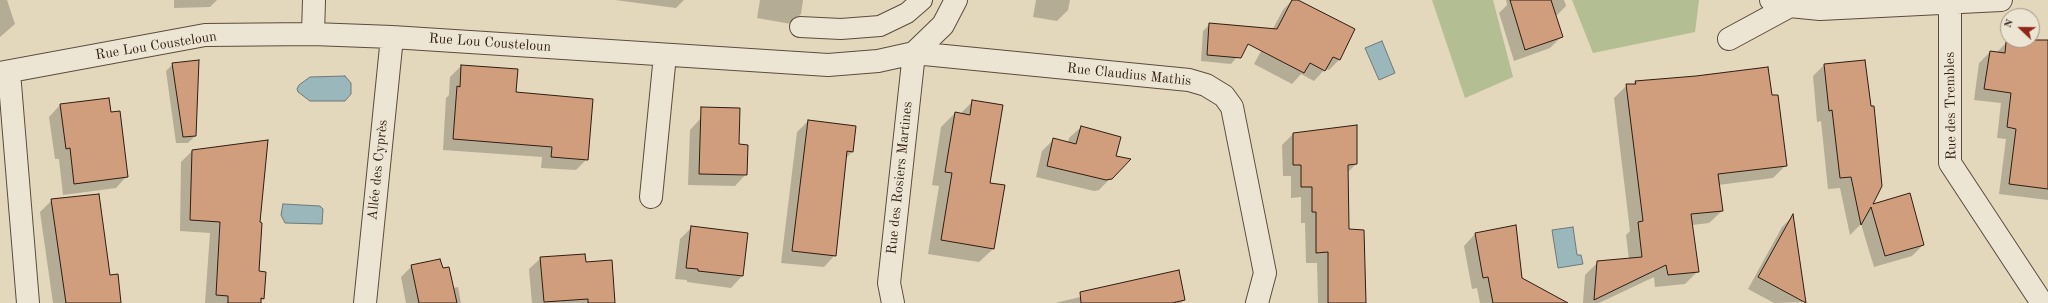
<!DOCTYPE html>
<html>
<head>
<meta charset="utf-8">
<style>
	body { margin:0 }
	#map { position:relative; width:2048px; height:303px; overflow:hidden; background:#e3d7bc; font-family:"Old Standard TT",serif }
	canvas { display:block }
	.north { position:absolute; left:2000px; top:8px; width:40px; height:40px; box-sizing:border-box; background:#ede5d3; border:1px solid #a19586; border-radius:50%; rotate:292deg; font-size:11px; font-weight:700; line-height:16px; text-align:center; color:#2f1d13 }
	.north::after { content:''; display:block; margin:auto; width:14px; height:18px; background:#8f2418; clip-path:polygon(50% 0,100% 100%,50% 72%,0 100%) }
</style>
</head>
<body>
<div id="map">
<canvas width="2048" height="303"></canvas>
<div class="north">N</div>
</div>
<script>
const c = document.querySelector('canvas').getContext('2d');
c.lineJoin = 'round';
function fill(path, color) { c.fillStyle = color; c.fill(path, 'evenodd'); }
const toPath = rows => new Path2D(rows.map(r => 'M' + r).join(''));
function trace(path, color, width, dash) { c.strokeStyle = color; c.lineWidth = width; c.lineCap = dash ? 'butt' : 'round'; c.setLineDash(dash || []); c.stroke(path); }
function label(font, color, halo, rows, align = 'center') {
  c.font = font + ' "Old Standard TT",serif'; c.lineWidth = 4; c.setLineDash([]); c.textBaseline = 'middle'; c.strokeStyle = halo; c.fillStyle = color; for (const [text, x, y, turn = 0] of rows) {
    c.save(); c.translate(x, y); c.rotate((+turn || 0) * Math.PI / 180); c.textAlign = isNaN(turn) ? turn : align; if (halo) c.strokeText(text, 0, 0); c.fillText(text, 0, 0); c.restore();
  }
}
const green = toPath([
	[1432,0,1493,0,1513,77,1465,98],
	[1572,0,1699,0,1695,32,1593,53]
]);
const water = toPath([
	[1382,41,1395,73,1379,80,1365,48,1382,41],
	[345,76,351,83,351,94,345,101,310,101,298,92,297,89,299,85,310,77,345,76],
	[283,204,320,206,323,209,322,224,285,223,281,215,283,204],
	[1573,227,1577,255,1581,255,1583,264,1558,268,1552,230,1573,227]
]);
const shadow = toPath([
	[0,0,7,0,15,24,0,37],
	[174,0,217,0,210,7,174,8],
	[615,0,684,0,676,8],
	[760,0,803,0,801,14,791,24,757,18],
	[1036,0,1070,0,1068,10,1057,21,1033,17],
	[1292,0,1296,0,1339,60,1329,70,1325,69,1314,81,1301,74,1292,84,1254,64,1283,10],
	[1506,0,1564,0,1566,6,1555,17,1562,36,1550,48,1514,61,1499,13,1507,5],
	[1210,24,1237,57,1231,64,1201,61,1203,31],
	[2018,40,2048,43,2048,200,1999,194,2006,139,1997,138,2001,103,1974,100,1979,63,1990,52,1996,53,2006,43,2014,43],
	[173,64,195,136,188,143,176,143,166,71],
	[1824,65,1871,205,1923,245,1912,256,1874,267,1861,224,1850,235,1840,188,1828,189,1821,121,1817,122,1813,76],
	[461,66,515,93,587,159,576,170,541,168,542,157,443,150,446,98,449,95,450,77],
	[1636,81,1771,97,1786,165,1773,178,1718,185,1722,211,1709,223,1692,225,1698,271,1685,284,1655,287,1654,277,1599,303,1583,303,1585,275,1598,262,1629,259,1626,235,1630,231,1614,98,1627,85,1633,85],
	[109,99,110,113,127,176,116,188,63,195,59,159,55,159,49,117,60,105],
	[973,101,989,184,993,249,979,262,928,254,939,186,932,185,941,127,955,113,960,114],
	[701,118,738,145,746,174,735,186,688,185,690,130],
	[808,121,852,152,846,158,835,255,824,267,781,263,797,132],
	[1081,127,1115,156,1129,159,1099,190,1094,191,1036,177,1042,151,1054,139,1068,143,1069,138],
	[1293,134,1356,164,1347,173,1348,230,1365,303,1318,303,1317,263,1306,263,1305,223,1301,223,1301,197,1291,198,1291,176,1283,176,1282,145],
	[192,151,259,223,258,272,263,298,260,303,205,303,210,233,180,231,181,162],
	[52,200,109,276,120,303,53,303,40,212],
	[1793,216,1805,302,1774,303,1748,289,1782,227],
	[692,227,747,234,742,276,731,288,687,282,687,280,675,279,680,239],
	[1515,227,1521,278,1540,303,1480,303,1477,288,1472,289,1464,246,1475,234],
	[541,258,614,303,532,303,529,269],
	[412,266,442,270,453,288,458,287,461,303,406,303,401,277],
	[1122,287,1184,300,1181,303,1055,303]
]);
const building = toPath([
	[1292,0,1298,0,1355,29,1340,60,1333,57,1325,71,1310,63,1304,73,1248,44,1241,58,1207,55,1209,23,1277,29,1292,0],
	[1510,0,1551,0,1563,37,1525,50,1510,0],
	[2018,40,2048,40,2048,189,2009,184,2016,129,2007,127,2011,93,1984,89,1990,51,2005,53,2006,42,2018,43,2018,40],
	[199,60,196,136,183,137,172,63,199,60],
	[1865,60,1871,106,1874,106,1882,186,1873,204,1910,193,1924,245,1885,256,1871,207,1861,225,1851,177,1840,178,1832,110,1829,111,1824,64,1865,60],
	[461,65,518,69,516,92,593,99,588,160,551,157,552,147,453,139,457,86,460,87,461,65],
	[1768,67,1772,95,1778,95,1787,166,1718,174,1723,211,1691,214,1699,272,1668,275,1666,265,1594,300,1597,261,1642,257,1638,222,1643,221,1626,84,1636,84,1635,81,1696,76,1768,67],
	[109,98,111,112,120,111,128,177,74,184,70,148,66,149,60,104,109,98],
	[972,100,1003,105,990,183,1005,185,994,249,941,240,952,173,945,172,955,112,970,115,972,100],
	[701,107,740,108,739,144,748,145,747,175,699,174,701,107],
	[808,120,856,126,853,152,847,151,836,256,792,251,808,120],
	[1357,125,1357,164,1348,165,1349,229,1364,230,1366,303,1328,303,1328,252,1316,253,1316,212,1312,212,1312,187,1301,187,1301,165,1293,165,1293,133,1357,125],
	[1081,126,1121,137,1116,156,1131,159,1112,179,1106,180,1047,166,1053,138,1076,144,1081,126],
	[268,140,260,222,262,223,259,271,266,272,264,299,261,298,261,303,228,303,228,296,216,295,220,222,190,220,192,150,268,140],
	[99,194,110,275,118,274,121,303,66,303,51,199,99,194],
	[1793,214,1806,303,1758,277,1793,214],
	[1516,225,1522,278,1568,303,1493,303,1488,277,1483,278,1475,233,1516,225],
	[691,226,748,233,743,276,698,271,698,269,686,268,691,226],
	[585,254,586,262,612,260,615,303,588,303,588,299,544,302,540,257,585,254],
	[440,259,443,268,449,267,457,303,419,303,411,265,440,259],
	[1179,270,1185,300,1172,303,1081,303,1080,292,1179,270]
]);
const lane = toPath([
	[800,27,841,29,880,26,907,13,922,0]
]);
const street = toPath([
	[1771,0,1790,6,1820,9,2001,0],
	[1950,2,1950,163,2042,303],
	[313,34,314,0],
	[1729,39,1790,6],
	[9,72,28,303],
	[0,73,205,35,313,34,392,37,828,65,878,61,914,53,943,25,956,0],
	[651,197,665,55],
	[365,303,392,37],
	[893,303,889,283,914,53,1189,80,1206,85,1224,96,1232,107,1265,273,1257,303]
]);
const streetNames = [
	["Rue Lou Cousteloun",490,43,4],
	["Rue Lou Cousteloun",156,46,-9],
	["Rue Claudius Mathis",1129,75,6],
	["Rue des Trembles",1951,106,-91],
	["Allée des Cyprès",378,170,-84],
	["Rue des Rosiers Martines",900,178,-84]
];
fill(green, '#b3be92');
fill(water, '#9ab7bb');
trace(water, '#6f7978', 1);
fill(shadow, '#0003');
fill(building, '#d09d7d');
trace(building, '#2f1d13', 1);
trace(lane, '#5c4c3d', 22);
trace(street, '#5c4c3d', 24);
trace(lane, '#ede5d3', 20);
trace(street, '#ede5d3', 22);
label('14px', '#2f1d13', '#ede5d3', streetNames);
</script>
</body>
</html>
